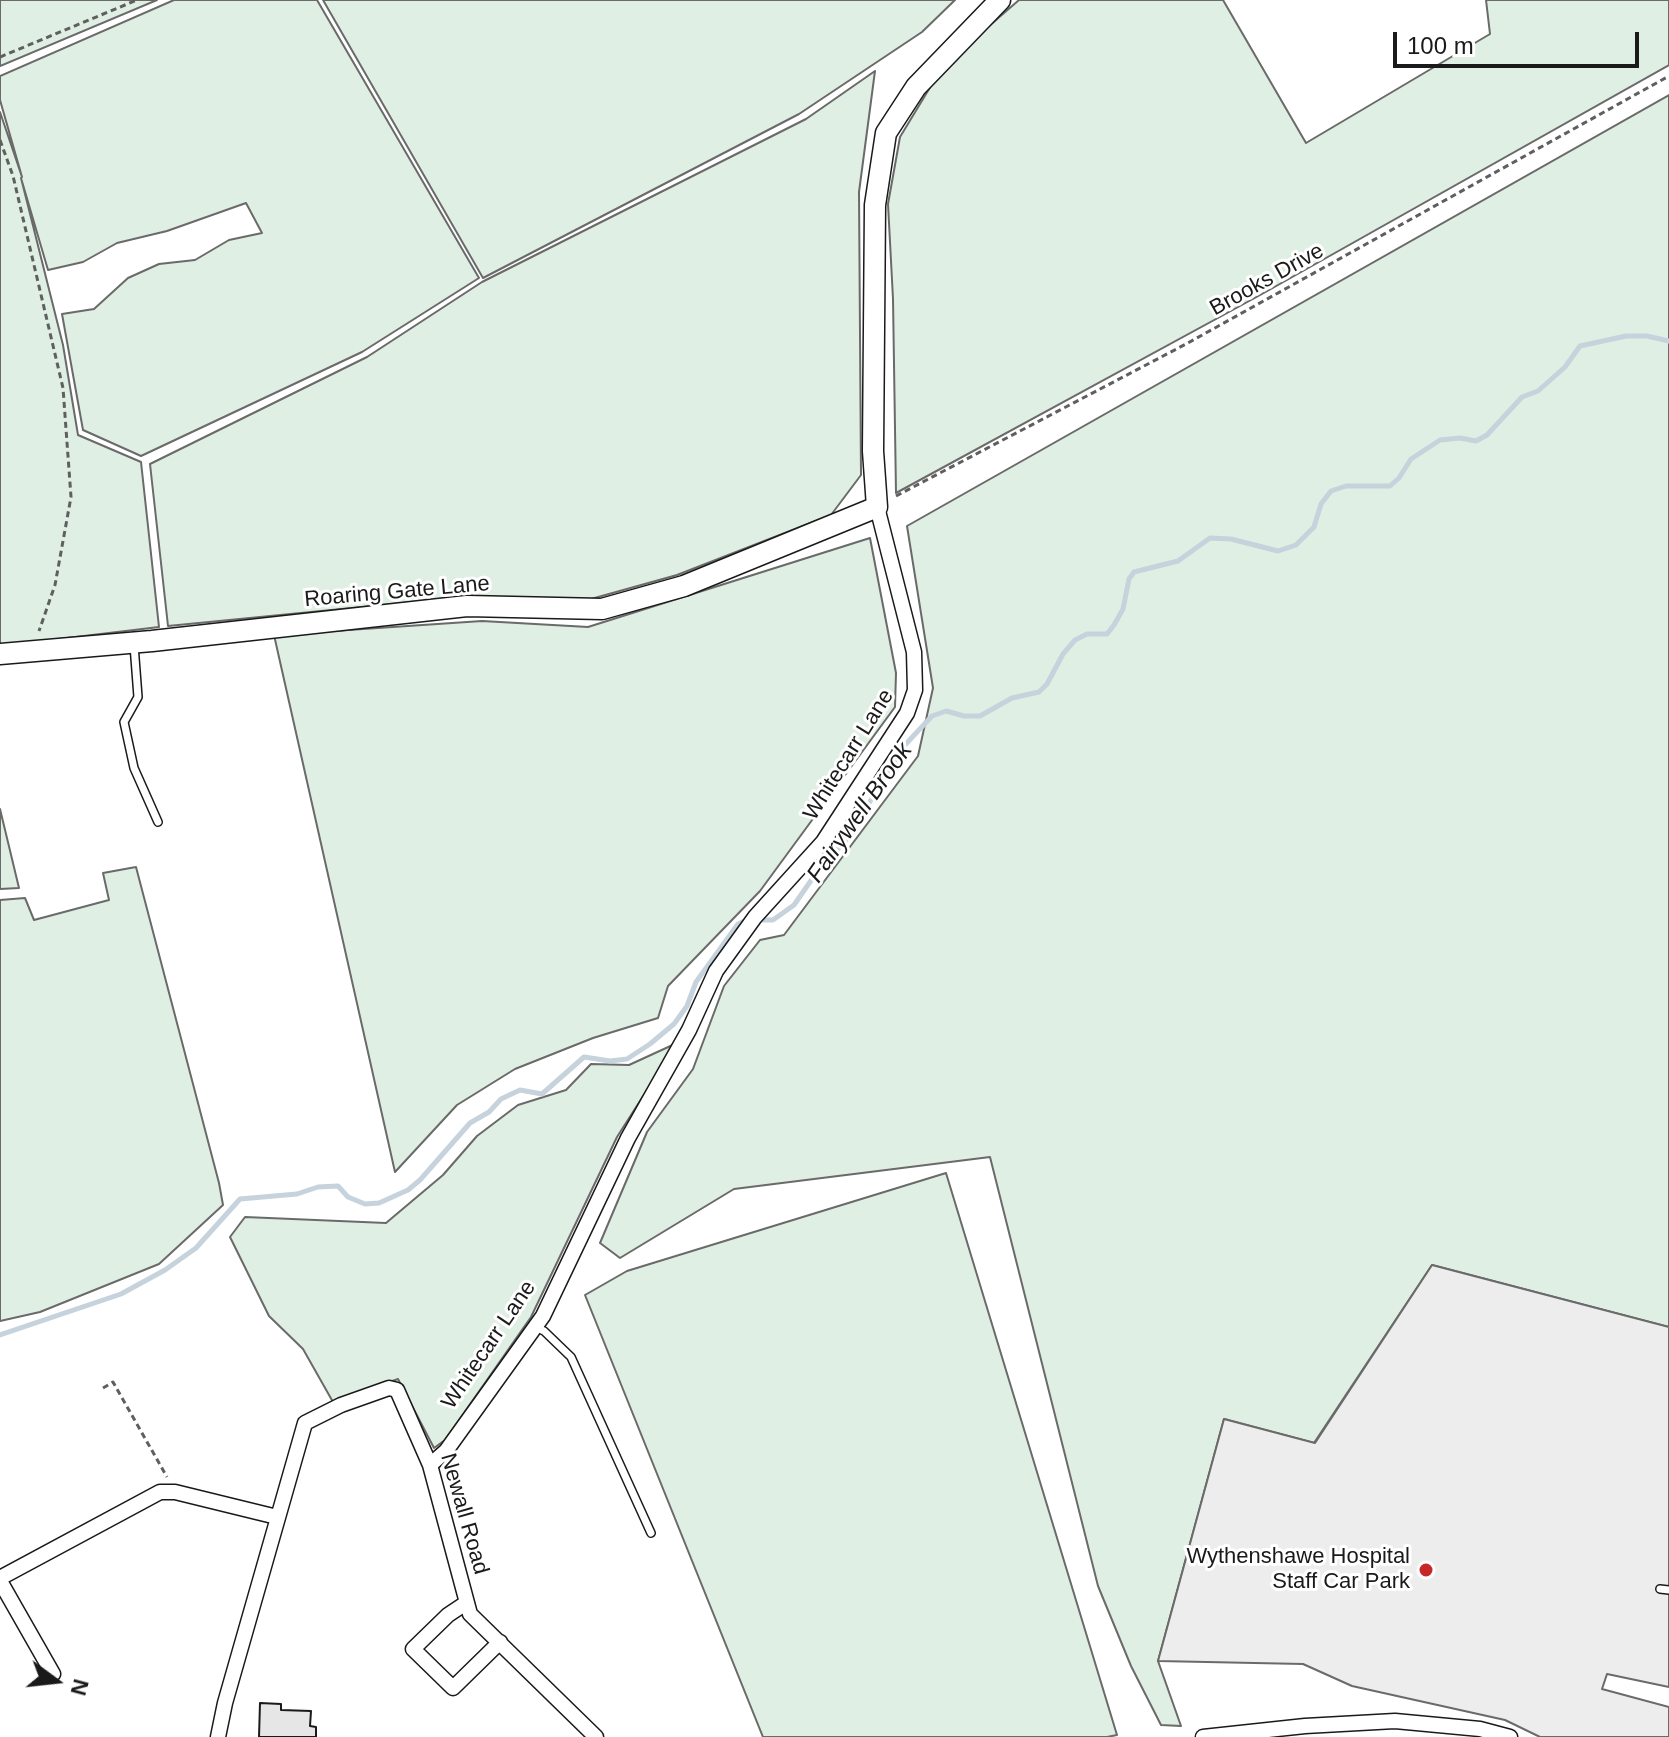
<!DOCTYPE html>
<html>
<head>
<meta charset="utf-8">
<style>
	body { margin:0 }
	#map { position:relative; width:1669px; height:1737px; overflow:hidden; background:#fff; font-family:Helvetica,sans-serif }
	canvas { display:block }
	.north { position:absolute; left:16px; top:1641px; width:80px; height:80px; -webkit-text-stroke:6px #fff; paint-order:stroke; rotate:105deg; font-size:22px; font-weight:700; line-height:32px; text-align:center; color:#1a1a1a }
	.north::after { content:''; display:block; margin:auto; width:28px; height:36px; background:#1a1a1a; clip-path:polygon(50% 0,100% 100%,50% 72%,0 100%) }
	.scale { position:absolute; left:1393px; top:32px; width:246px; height:36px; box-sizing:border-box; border:4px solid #1a1a1a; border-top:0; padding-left:10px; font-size:24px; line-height:28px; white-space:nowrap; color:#1a1a1a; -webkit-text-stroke:6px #fff; paint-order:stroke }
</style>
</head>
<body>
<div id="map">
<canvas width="1669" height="1737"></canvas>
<div class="north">N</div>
<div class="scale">100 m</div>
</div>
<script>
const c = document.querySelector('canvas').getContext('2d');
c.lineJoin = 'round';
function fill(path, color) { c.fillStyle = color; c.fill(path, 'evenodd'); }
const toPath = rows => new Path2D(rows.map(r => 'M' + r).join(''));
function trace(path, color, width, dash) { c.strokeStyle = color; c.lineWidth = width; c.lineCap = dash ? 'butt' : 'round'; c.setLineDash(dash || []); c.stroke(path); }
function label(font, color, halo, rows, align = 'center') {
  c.font = font + ' Helvetica,sans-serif'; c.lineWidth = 6; c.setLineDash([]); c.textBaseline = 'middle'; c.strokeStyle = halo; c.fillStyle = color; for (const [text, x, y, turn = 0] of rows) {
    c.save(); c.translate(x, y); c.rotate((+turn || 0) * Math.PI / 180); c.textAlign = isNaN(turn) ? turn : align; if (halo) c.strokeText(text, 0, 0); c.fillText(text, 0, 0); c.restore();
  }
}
const green = toPath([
	[0,0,157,0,0,66,0,0],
	[174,0,317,0,479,278,362,352,141,456,83,430,62,314,94,309,128,278,159,264,195,260,229,240,262,233,246,203,167,231,117,243,83,262,48,270,21,178,63,345,78,435,141,462,159,627,0,646,0,112,22,177,0,100,0,76,174,0],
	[323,0,955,0,922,32,799,114,483,278,323,0],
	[1019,0,1223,0,1306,143,1490,34,1486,0,1669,0,1669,65,1262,294,896,493,893,299,888,204,900,137,943,66,1019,0],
	[875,71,859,192,861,475,831,515,677,575,591,599,464,597,168,626,150,464,367,357,482,282,806,119,875,71],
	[1669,95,1669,1327,1432,1265,1314,1443,1224,1419,1158,1661,1181,1726,1161,1725,1131,1666,1098,1586,990,1157,734,1189,620,1258,600,1243,647,1132,693,1069,724,986,760,940,784,935,918,756,933,688,907,526,1669,95],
	[870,538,896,673,895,707,760,891,668,986,658,1018,593,1038,515,1069,457,1105,395,1172,274,635,482,621,588,627,870,538],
	[0,809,19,888,0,889,0,809],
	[136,867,219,1183,223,1205,159,1264,40,1312,0,1321,0,900,25,898,34,920,109,900,103,873,136,867],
	[677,1043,617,1137,531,1317,445,1440,434,1448,398,1379,333,1402,303,1349,269,1316,230,1237,245,1217,386,1223,443,1175,477,1136,518,1105,566,1090,591,1064,629,1065,677,1043],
	[946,1173,1117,1735,1107,1737,763,1737,585,1295,627,1271,946,1173]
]);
const parking = toPath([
	[1432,1265,1669,1327,1669,1687,1607,1674,1602,1689,1669,1707,1669,1737,1540,1737,1505,1720,1352,1686,1303,1664,1158,1661,1224,1419,1315,1443,1432,1265]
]);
const stream = toPath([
	[757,920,773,920,794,905,819,869,847,839,904,746,932,716,946,711,964,716,980,716,1012,698,1039,692,1047,684,1063,654,1075,640,1087,634,1107,634,1114,625,1123,609,1129,579,1134,572,1178,561,1210,538,1231,539,1278,551,1296,545,1314,527,1321,504,1331,491,1346,486,1390,486,1399,478,1411,459,1440,440,1460,438,1476,441,1487,435,1522,397,1538,391,1565,367,1580,346,1626,336,1647,336,1669,341],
	[0,1335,121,1294,165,1270,196,1248,240,1199,297,1194,318,1187,338,1186,348,1197,365,1204,379,1203,408,1190,420,1180,470,1123,489,1112,501,1099,520,1090,542,1094,584,1057,610,1061,627,1059,650,1044,674,1024,687,1006,696,982,738,924,747,920]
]);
const building = toPath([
	[260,1703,281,1704,281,1710,311,1711,310,1726,316,1727,316,1737,259,1737,260,1703]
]);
const path = toPath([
	[0,57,137,0],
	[0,140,13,176,63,388,71,497,55,585,39,631],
	[896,496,1186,344,1669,76],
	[103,1388,113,1382,167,1477]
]);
const lane = toPath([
	[134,645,138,697,124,722,134,768,158,822],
	[535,1327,544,1331,571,1357,651,1533],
	[1660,1589,1669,1590]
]);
const street = toPath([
	[430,1465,446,1451,543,1316,628,1138,689,1030,716,971,755,917,823,842,907,713,915,690,914,652,877,507],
	[0,1578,160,1492,175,1492,277,1517],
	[0,1581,53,1674],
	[466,1603,448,1615,413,1649,453,1688,500,1642],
	[218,1737,225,1703,305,1423,341,1405,389,1388,397,1390,430,1465,470,1614,596,1737],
	[1203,1737,1305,1726,1395,1721,1480,1729,1510,1737]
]);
const secondary = toPath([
	[0,654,152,641,467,606,602,609,684,586,877,507,873,451,875,205,886,133,916,87,1000,0]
]);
const markers = [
	[1426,1570,8,"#c62828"]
];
const streetNames = [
	["Brooks Drive",1267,280,-29],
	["Roaring Gate Lane",397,592,-5],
	["Whitecarr Lane",849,755,-58],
	["Whitecarr Lane",489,1345,-56],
	["Newall Road",464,1514,74]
];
const poiNames = [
	["Wythenshawe Hospital",1410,1557],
	["Staff Car Park",1410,1582]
];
const waterNames = [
	["Fairywell Brook",860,813,-55]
];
fill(green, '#e0efe3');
trace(green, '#6a6a6a', 2);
fill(parking, '#ededed');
trace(parking, '#6a6a6a', 2);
trace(stream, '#c6d2dc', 5);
fill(building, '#e6e6e6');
trace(building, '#1a1a1a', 2);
trace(lane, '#1a1a1a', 10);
trace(street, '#1a1a1a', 17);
trace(secondary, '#1a1a1a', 23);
trace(path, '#5f5f5f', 3, [6, 4]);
trace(lane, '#fff', 7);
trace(street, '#fff', 14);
trace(secondary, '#fff', 20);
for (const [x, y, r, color] of markers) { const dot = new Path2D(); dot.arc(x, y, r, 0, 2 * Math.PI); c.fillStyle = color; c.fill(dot); trace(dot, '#fff', 3); }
label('22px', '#1a1a1a', '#fff', streetNames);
label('22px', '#1a1a1a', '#fff', poiNames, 'right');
label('italic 24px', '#1a1a1a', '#fff', waterNames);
</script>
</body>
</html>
